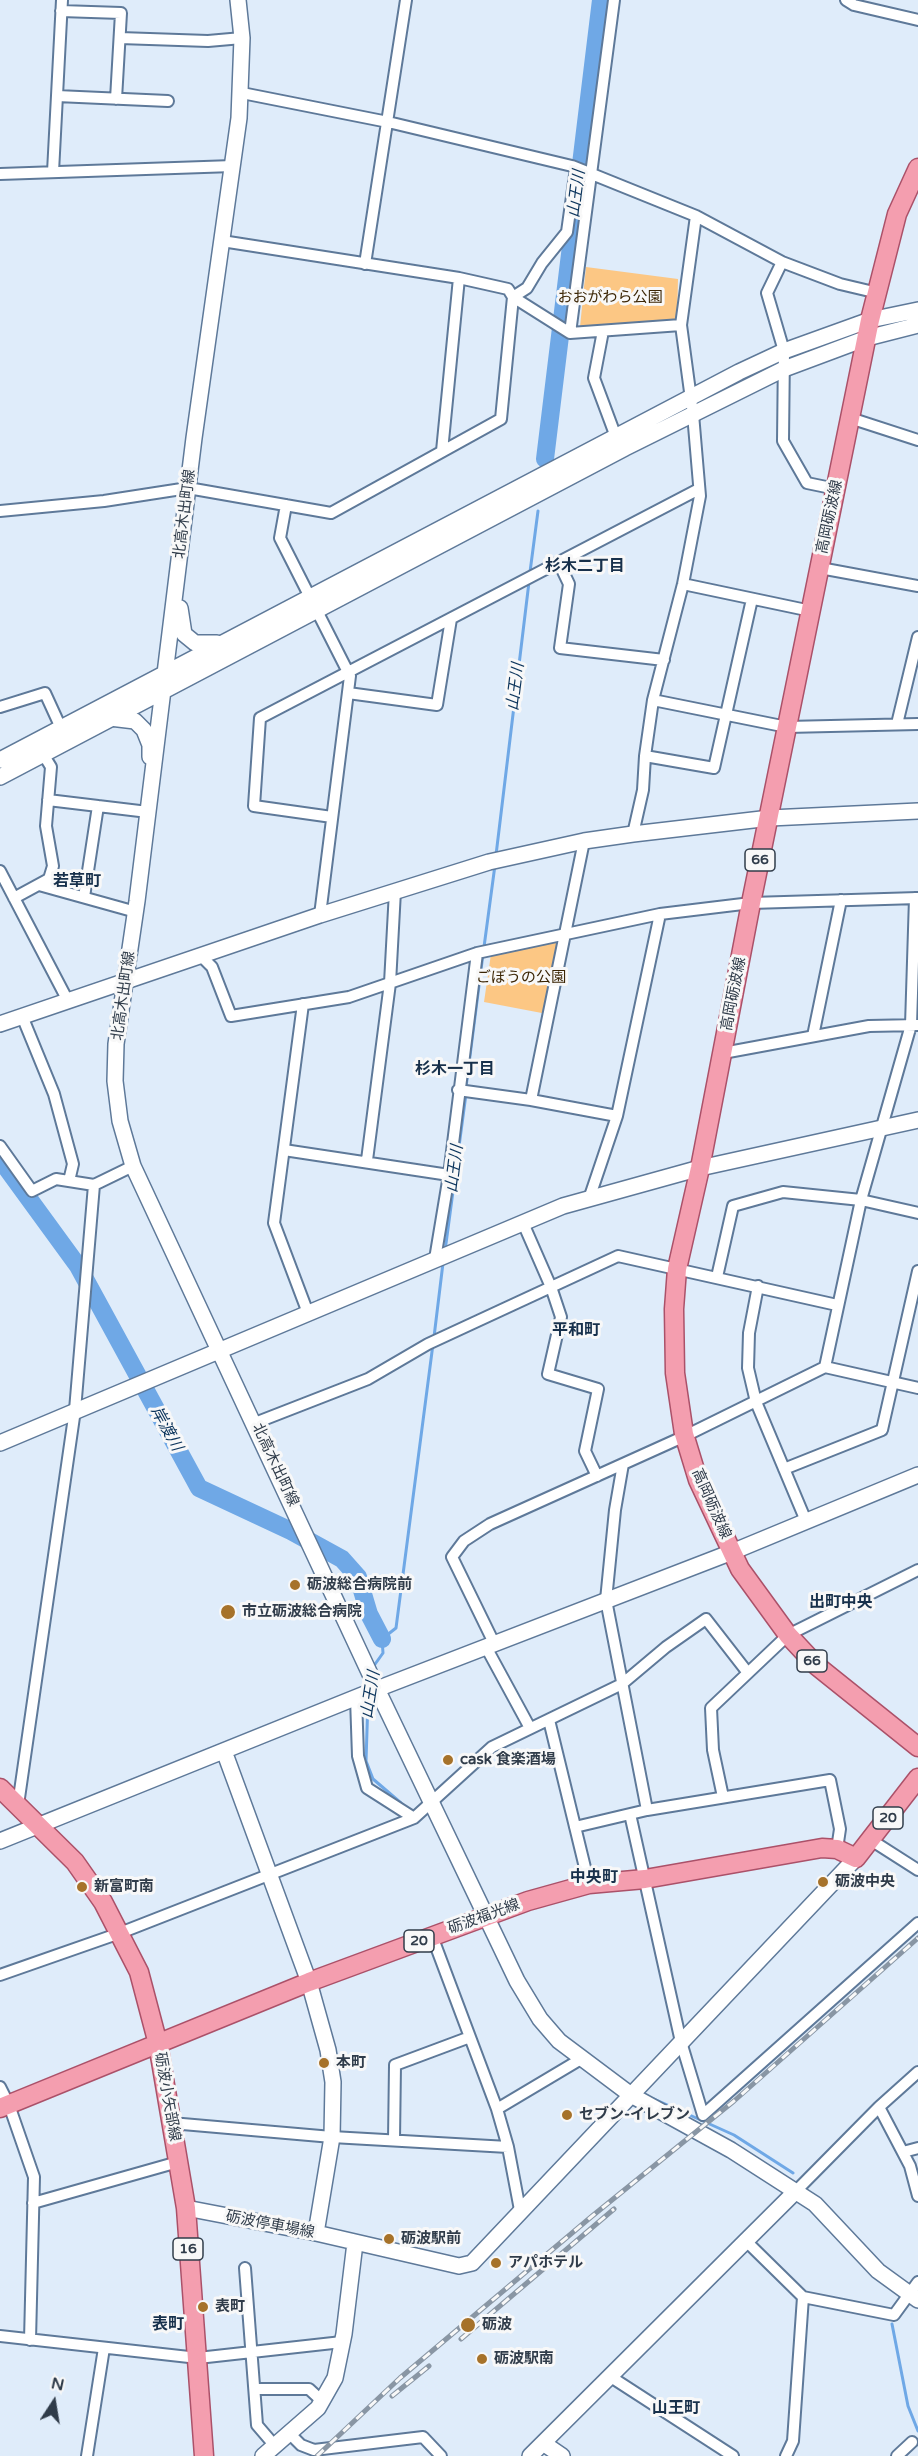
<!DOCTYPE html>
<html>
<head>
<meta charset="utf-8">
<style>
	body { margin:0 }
	#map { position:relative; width:918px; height:2456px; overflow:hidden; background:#dfecfa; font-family:"Varela Round",sans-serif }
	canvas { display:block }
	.north { position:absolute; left:24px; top:2372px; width:60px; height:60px; -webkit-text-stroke:4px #f8f8f8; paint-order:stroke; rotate:12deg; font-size:16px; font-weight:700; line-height:24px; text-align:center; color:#303c4a }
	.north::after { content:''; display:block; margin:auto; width:21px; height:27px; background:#303c4a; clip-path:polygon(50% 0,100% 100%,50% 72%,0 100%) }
</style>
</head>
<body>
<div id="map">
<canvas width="918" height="2456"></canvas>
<div class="north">N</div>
</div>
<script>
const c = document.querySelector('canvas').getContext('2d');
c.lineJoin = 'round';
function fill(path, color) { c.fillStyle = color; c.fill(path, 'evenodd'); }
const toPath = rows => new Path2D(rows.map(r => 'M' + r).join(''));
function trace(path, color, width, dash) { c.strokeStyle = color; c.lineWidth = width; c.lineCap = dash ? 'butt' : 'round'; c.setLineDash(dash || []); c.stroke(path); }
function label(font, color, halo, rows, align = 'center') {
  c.font = font + ' "Varela Round","Noto Sans JP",sans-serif'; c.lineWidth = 6; c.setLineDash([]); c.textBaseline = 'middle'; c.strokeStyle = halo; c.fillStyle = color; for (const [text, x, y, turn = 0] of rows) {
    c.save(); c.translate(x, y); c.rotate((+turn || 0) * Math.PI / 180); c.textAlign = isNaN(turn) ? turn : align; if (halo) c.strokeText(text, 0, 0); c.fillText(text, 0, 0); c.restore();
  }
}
const green = toPath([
	[586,267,678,279,677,320,580,327],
	[563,937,547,1014,484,1002,491,954]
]);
const stream = toPath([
	[530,572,538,511],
	[496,855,529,582],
	[484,947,495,865],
	[466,1087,483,954],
	[445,1251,466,1094],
	[434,1337,443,1263],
	[373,1667,383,1653,382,1639,396,1628,433,1344],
	[368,1700,366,1761,373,1779,401,1803],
	[654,2099,734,2135,793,2173],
	[892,2324,908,2406,918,2431]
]);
const river = toPath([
	[545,459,601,0],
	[0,1159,78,1266,199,1488,291,1531,342,1559,358,1577,369,1614,382,1639]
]);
const street = toPath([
	[846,0,854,5,918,20],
	[61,11,121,13,116,99],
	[120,38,208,41,242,38],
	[242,93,388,122,572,166,696,216,782,262,840,284,878,293],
	[57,96,168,101],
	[53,172,62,0],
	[0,174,233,166],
	[222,241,459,278,508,289,513,297,570,333,614,0],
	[782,262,767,293,784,351,783,441,807,483,836,489],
	[365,264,406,0],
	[603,331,594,378,616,437],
	[570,333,681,325],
	[850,418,918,440],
	[442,451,459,278],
	[286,505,280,538,350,676,320,915],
	[0,511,104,501,188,488,331,513,501,419,513,297,527,288,542,263,567,232,576,168],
	[559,563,569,584,560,648,664,660],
	[820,568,918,586],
	[683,584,811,611],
	[348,693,437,705,451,619],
	[653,700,787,727,918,724],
	[0,707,45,693,61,728],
	[897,724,918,637],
	[645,756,714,768,752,599],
	[48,800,148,812],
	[332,817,254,806,260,718,699,489],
	[633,834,643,790,645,756,653,700,683,584,700,496,693,414,681,325,696,216],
	[0,871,68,1001],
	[39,885,136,912],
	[84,897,98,806],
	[14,898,49,879,53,866,46,826,51,767,43,754],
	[201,956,212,967,231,1016,349,997,477,953,660,914,751,903,918,898],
	[303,1004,274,1223,308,1313],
	[22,1016,54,1094,73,1164,69,1181],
	[813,1036,841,900],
	[723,1053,869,1026,918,1025],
	[458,1090,531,1100,617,1116],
	[531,1100,584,841],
	[0,1146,32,1191,56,1179,94,1185],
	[284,1150,449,1175],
	[367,1160,390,983,395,891],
	[589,1199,617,1116,660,914],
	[523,1223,551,1287,561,1317,548,1374,598,1389,585,1451,597,1476],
	[435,1259,449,1175,477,953],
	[717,1277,733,1206,783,1192,861,1200,918,1213],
	[758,1286,749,1333,748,1368,756,1402,806,1521],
	[825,1367,918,1388],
	[255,1423,368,1379,428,1344,618,1256,837,1305],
	[623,1464,615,1510,606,1600,647,1810,630,1814,681,2042,703,2115,918,1923],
	[784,1469,882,1430,918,1271],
	[494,1643,452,1557,464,1541,490,1524,685,1436,825,1367,861,1200,911,1025,915,898],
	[486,1647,530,1728],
	[356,1698,358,1756,367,1788,414,1818],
	[549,1720,589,1884],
	[723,1797,713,1750,711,1708,788,1635,918,1570],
	[18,1805,75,1410,94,1185,133,1166],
	[647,1810,830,1780,840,1829,837,1849],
	[575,1827,630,1814],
	[871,1840,918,1870],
	[432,1936,497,2109,508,2147,520,2210],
	[0,1975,120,1933,414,1818,492,1747,622,1684,666,1647,706,1619,748,1673],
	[0,2087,9,2105,34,2177,30,2340],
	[879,2107,910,2166,918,2196],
	[497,2109,581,2059],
	[171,2123,332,2137,508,2147],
	[394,2140,395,2065,470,2037],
	[903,2152,918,2148],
	[796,2191,879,2107,918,2072],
	[33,2203,178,2162],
	[747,2242,803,2297,793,2441,786,2456],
	[245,2268,257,2425,275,2446],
	[803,2297,894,2315,918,2282],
	[0,2336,198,2358,342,2342],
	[611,2377,733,2456],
	[255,2389,309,2389,322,2401],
	[290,2434,301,2445,314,2450,423,2437,441,2456],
	[87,2456,104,2348],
	[897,2456,912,2442]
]);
const secondary = toPath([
	[238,0,242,38,239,118,194,438,137,901,116,1044,115,1081,120,1121,133,1166,377,1689,517,1981,540,2019,559,2041,631,2095,731,2150,815,2204,878,2271,918,2300],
	[180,608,184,634,195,643,217,643],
	[110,718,135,721,144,730,150,745,150,757],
	[0,760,739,372,784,351,870,320,918,310],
	[0,777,625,448,784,369,867,338,918,325],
	[0,1024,320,915,489,862,584,841,633,834,770,818,918,811],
	[0,1443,563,1206,700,1168,918,1120],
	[224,1751,309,1982,328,2050,333,2082,332,2137,316,2233],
	[0,1841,377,1689,732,1552,918,1475],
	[186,2208,316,2233,459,2266,472,2263,856,1858],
	[543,2443,562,2456],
	[263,2456,318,2408,335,2378,344,2334,355,2243],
	[530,2456,796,2191]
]);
const primary = toPath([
	[918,168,897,214,870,320,751,903,700,1168,677,1269,674,1309,675,1373,684,1434,698,1480,740,1569,788,1635,817,1666,918,1747],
	[0,1788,75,1862,103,1902,139,1972,158,2044,186,2208,204,2456],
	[0,2108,309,1982,528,1901,589,1884,645,1879,822,1848,837,1849,856,1858,918,1778]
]);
const rail = toPath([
	[461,2339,614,2209],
	[392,2396,429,2366],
	[317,2456,400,2378,591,2217,734,2101,918,1938]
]);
const markers = [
	[295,1585,6,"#a6722a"],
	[228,1612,8,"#a6722a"],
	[448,1760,6,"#a6722a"],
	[823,1882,6,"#a6722a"],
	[82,1887,6,"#a6722a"],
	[324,2063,6,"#a6722a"],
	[567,2115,6,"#a6722a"],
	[389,2239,6,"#a6722a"],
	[496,2263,6,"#a6722a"],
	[203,2307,6,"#a6722a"],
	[468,2325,8,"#a6722a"],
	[482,2359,6,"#a6722a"]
];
const shields = [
	[760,860,30],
	[812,1661,30],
	[888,1818,30],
	[419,1941,30],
	[188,2249,30]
];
const shieldNames = [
	["66",760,860],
	["66",812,1661],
	["20",888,1818],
	["20",419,1941],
	["16",188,2249]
];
const parkNames = [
	["おおがわら公園",610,298],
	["ごぼうの公園",521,978]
];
const streetNames = [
	["北高木出町線",185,514,-83],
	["高岡砺波線",830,517,-78],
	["高岡砺波線",734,994,-79],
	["北高木出町線",124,996,-82],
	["北高木出町線",275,1465,65],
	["高岡砺波線",711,1504,66],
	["砺波福光線",484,1917,-20],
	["砺波小矢部線",167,2097,80],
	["砺波停車場線",270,2225,11]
];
const poiNames = [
	["砺波総合病院前",307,1585],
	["市立砺波総合病院",242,1612],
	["cask 食楽酒場",460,1760],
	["砺波中央",835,1882],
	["新富町南",94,1887],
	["本町",336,2063],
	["セブン-イレブン",579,2115],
	["砺波駅前",401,2239],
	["アパホテル",508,2263],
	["表町",215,2307],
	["砺波",482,2325],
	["砺波駅南",494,2359]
];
const waterNames = [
	["山王川",577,194,-83],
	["山王川",516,687,-83],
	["山王川",455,1169,-83],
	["岸渡川",166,1429,61],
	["山王川",371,1695,-81]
];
const neighbourhoodNames = [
	["杉木二丁目",585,567],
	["若草町",77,882],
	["杉木一丁目",455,1070],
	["平和町",576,1331],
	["出町中央",841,1603],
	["中央町",594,1878],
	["表町",168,2325],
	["山王町",676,2409]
];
fill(green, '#fcc784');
trace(stream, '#6fa8e6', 3);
trace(river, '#6fa8e6', 18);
trace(street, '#5e7999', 14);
trace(secondary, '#5e7999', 18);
trace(primary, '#ab5169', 21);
trace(street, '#fff', 10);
trace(secondary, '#fff', 15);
trace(primary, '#f49eaf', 18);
trace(rail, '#8996a4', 5);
trace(rail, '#f8f8f8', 3, [9]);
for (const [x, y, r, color] of markers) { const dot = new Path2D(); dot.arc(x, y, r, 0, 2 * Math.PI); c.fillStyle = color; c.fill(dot); trace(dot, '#f8f8f8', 2); }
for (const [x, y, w] of shields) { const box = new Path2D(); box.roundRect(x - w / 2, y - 11, w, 22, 4.5); c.fillStyle = '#f8f8f8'; c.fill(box); trace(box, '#303c4a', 1.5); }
label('bold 14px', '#303c4a', null, shieldNames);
label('15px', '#3b2504', '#f8f8f8', parkNames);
label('15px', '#303c4a', '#f8f8f8', streetNames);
label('bold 15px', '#303c4a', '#f8f8f8', poiNames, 'left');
label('italic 16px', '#0b345c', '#f8f8f8', waterNames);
label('bold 16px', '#17304b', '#f8f8f8', neighbourhoodNames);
</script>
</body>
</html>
